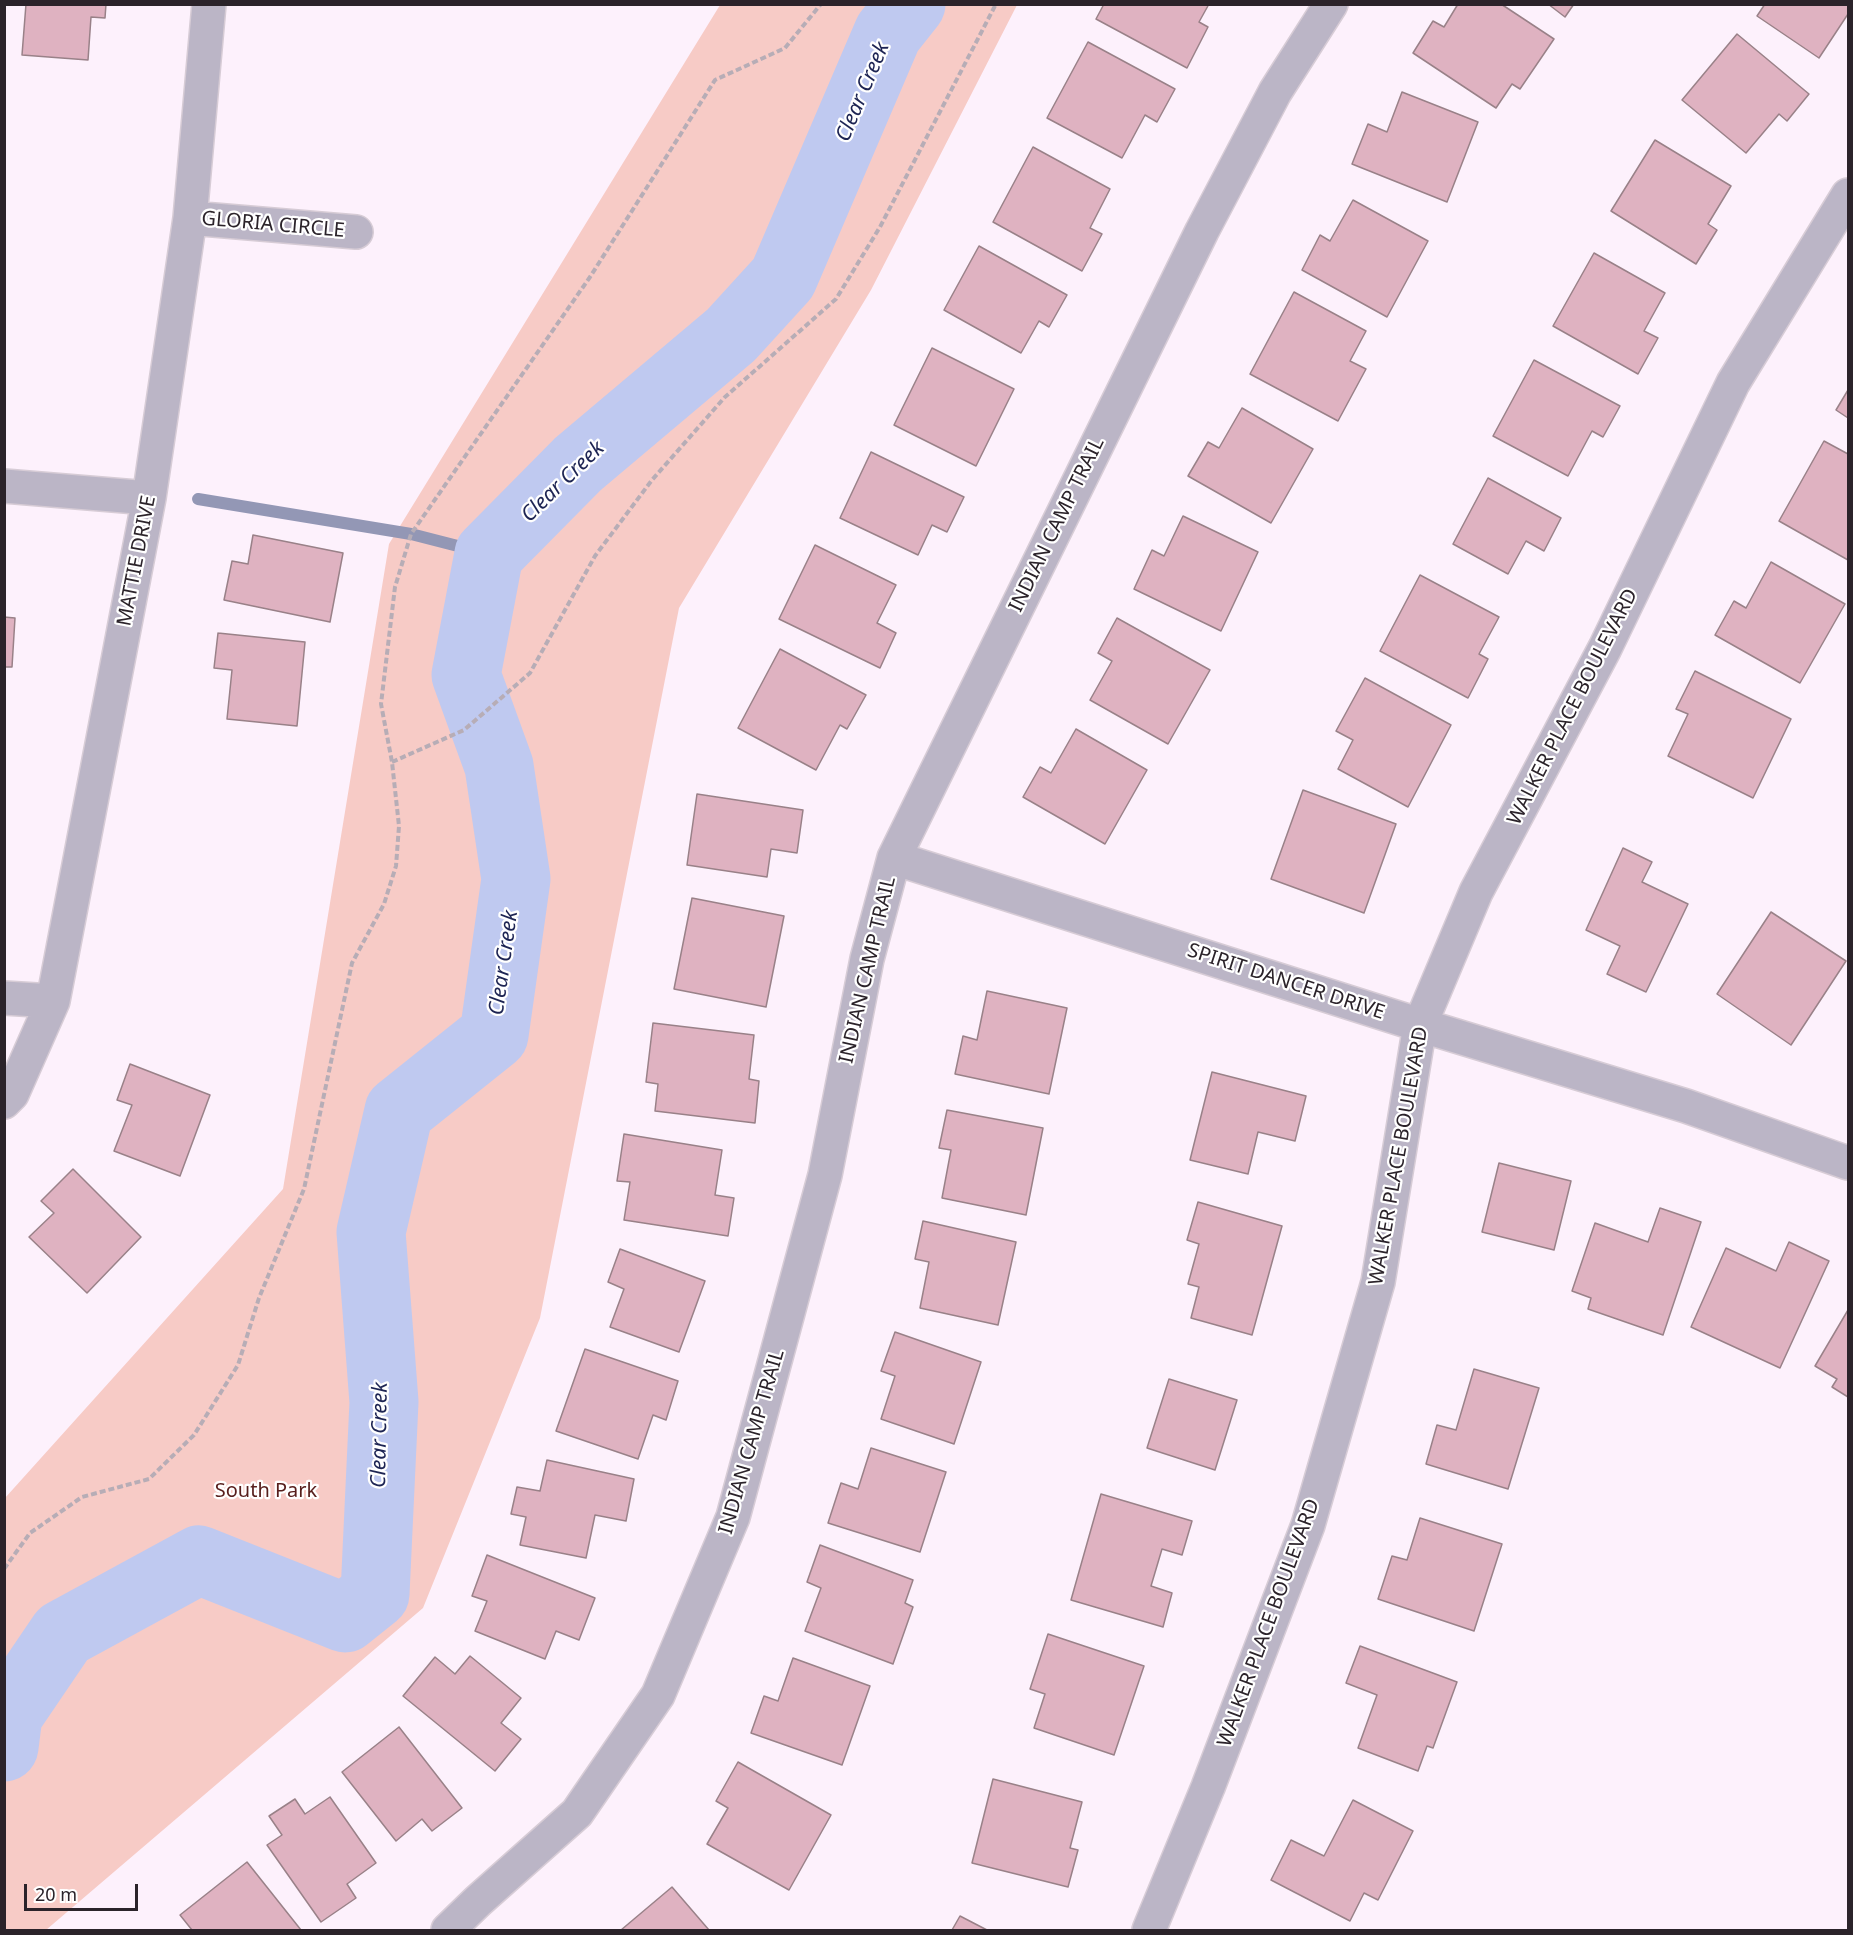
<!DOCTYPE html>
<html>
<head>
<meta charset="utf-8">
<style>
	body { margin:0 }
	#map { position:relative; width:1853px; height:1935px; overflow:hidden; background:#fdf1fc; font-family:"Noto Sans",sans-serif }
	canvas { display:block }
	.frame { position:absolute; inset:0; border:6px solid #2b232a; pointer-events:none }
	.scale { position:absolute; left:24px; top:1884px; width:114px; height:27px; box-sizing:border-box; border:3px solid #2b232a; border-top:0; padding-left:8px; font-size:18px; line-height:21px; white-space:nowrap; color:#2b232a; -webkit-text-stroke:4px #fff; paint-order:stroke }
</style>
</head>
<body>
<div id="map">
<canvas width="1853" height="1935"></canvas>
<div class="frame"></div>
<div class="scale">20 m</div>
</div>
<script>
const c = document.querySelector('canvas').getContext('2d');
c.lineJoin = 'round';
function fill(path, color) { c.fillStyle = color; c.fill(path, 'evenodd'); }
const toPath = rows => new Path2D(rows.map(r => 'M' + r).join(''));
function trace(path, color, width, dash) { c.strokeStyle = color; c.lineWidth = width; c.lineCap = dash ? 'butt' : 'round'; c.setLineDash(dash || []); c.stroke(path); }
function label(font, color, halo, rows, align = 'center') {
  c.font = font + ' "Noto Sans",sans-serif'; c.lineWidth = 4.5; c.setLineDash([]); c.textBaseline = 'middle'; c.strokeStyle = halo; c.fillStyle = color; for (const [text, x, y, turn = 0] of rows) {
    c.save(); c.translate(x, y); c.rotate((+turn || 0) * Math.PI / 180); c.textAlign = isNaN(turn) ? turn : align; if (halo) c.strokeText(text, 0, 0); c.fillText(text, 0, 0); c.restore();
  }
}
const green = toPath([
	[720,5,1017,5,871,290,679,608,540,1318,423,1608,46,1930,5,1930,5,1498,283,1189,389,544]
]);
const stream = toPath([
	[198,499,411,534,489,554]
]);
const river = toPath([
	[4,1747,8,1715,63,1634,199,1560,345,1618,375,1594,384,1402,371,1232,399,1111,494,1035,516,879,499,766,466,675,489,554,578,464,731,335,783,278,888,33,911,4]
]);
const building = toPath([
	[26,4,106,4,105,18,91,17,88,60,22,55,26,4],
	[1104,4,1209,4,1199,22,1208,27,1187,68,1096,19,1104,4],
	[1458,4,1501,4,1554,39,1520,89,1512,84,1496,108,1413,53,1433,21,1444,27,1458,4],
	[1548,4,1574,4,1565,17,1548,4],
	[1765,4,1848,4,1848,14,1819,58,1757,16,1765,4],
	[1737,34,1809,94,1787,121,1779,114,1746,153,1682,100,1737,34],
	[1088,42,1175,89,1157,122,1145,115,1122,158,1047,118,1088,42],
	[1402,92,1478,122,1447,202,1352,164,1368,124,1387,132,1402,92],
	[1655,140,1731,186,1708,224,1717,230,1696,264,1611,211,1655,140],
	[1033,147,1110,189,1090,228,1102,234,1082,271,993,222,1033,147],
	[1353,200,1428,241,1387,317,1302,270,1320,235,1330,241,1353,200],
	[979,246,1067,295,1049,327,1039,321,1021,353,944,310,979,246],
	[1594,253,1665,293,1644,331,1658,338,1638,374,1553,326,1594,253],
	[1294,292,1366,331,1350,361,1366,369,1338,421,1250,374,1294,292],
	[932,348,1014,389,976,466,894,425,932,348],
	[1534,360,1620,406,1603,437,1592,431,1568,476,1493,436,1534,360],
	[1848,390,1848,418,1836,410,1848,390],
	[1242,408,1313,449,1271,523,1188,476,1208,442,1219,448,1242,408],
	[1824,441,1848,454,1848,560,1779,521,1824,441],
	[871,452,964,497,947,532,932,525,918,555,840,518,871,452],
	[1488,478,1561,518,1544,551,1526,541,1508,574,1453,544,1488,478],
	[1183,516,1258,552,1221,631,1134,589,1152,550,1164,556,1183,516],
	[253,535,343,553,330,622,224,600,232,561,248,564,253,535],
	[815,545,896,585,877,623,896,633,880,668,779,619,815,545],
	[1771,562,1845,604,1800,683,1715,635,1734,601,1746,608,1771,562],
	[1420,575,1499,617,1479,654,1488,659,1468,698,1380,651,1420,575],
	[4,617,15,618,12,667,4,667,4,617],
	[1117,618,1210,670,1168,744,1090,700,1112,661,1098,653,1117,618],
	[218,633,305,642,297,726,227,719,232,670,214,668,218,633],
	[780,649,866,695,847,729,840,725,816,770,738,728,780,649],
	[1695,671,1791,719,1753,798,1668,756,1688,714,1676,709,1695,671],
	[1365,678,1451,725,1408,807,1338,769,1353,740,1336,731,1365,678],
	[1076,729,1147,770,1105,844,1023,797,1040,767,1051,773,1076,729],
	[1303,790,1396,824,1364,913,1271,879,1303,790],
	[697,794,803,810,797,853,771,849,767,877,687,865,697,794],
	[1623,848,1652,862,1642,882,1688,904,1646,992,1607,974,1620,946,1586,930,1623,848],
	[692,898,784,916,766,1007,674,989,692,898],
	[1771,912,1846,961,1791,1045,1717,994,1771,912],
	[987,991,1067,1008,1049,1094,955,1074,963,1036,977,1040,987,991],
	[653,1023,754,1035,749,1079,759,1081,755,1123,655,1111,658,1084,646,1082,653,1023],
	[130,1064,210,1095,180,1176,114,1151,132,1105,117,1100,130,1064],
	[1212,1072,1306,1096,1295,1141,1258,1132,1248,1174,1190,1160,1212,1072],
	[947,1110,1043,1128,1026,1215,942,1198,951,1150,939,1148,947,1110],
	[624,1134,722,1150,715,1195,734,1198,728,1236,624,1220,630,1182,617,1181,624,1134],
	[1499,1163,1571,1181,1554,1250,1482,1232,1499,1163],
	[73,1169,141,1237,87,1293,29,1237,54,1213,41,1201,73,1169],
	[1198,1202,1282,1226,1252,1335,1191,1318,1199,1287,1188,1284,1199,1244,1187,1240,1198,1202],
	[1660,1208,1701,1222,1663,1335,1588,1309,1591,1298,1572,1291,1595,1223,1648,1242,1660,1208],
	[923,1221,1016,1242,998,1325,920,1308,929,1262,915,1259,923,1221],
	[1789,1242,1829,1261,1780,1368,1691,1327,1726,1248,1776,1271,1789,1242],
	[620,1249,705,1281,679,1352,610,1327,624,1289,608,1282,620,1249],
	[1848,1310,1848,1397,1832,1387,1837,1379,1815,1366,1848,1310],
	[895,1332,981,1362,954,1444,881,1419,895,1376,881,1371,895,1332],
	[585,1349,678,1381,666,1420,653,1415,638,1459,556,1431,585,1349],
	[1474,1369,1539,1388,1508,1489,1426,1464,1437,1425,1456,1430,1474,1369],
	[1169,1379,1237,1400,1215,1470,1147,1448,1169,1379],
	[871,1448,946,1472,920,1552,828,1523,841,1483,858,1489,871,1448],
	[547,1460,634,1479,626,1521,595,1515,586,1558,520,1545,526,1517,511,1514,517,1487,540,1491,547,1460],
	[1101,1494,1192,1521,1182,1555,1162,1549,1151,1586,1172,1593,1163,1627,1071,1600,1101,1494],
	[1420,1518,1502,1544,1474,1631,1378,1599,1392,1556,1407,1560,1420,1518],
	[820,1545,913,1580,905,1603,913,1607,893,1664,805,1631,821,1588,807,1582,820,1545],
	[487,1555,595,1598,579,1640,556,1631,545,1659,475,1631,487,1601,472,1596,487,1555],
	[1048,1634,1144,1666,1114,1755,1034,1728,1045,1694,1030,1689,1048,1634],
	[1360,1646,1457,1682,1433,1748,1427,1746,1418,1771,1358,1748,1377,1695,1346,1683,1360,1646],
	[470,1656,521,1698,501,1723,521,1739,495,1771,403,1696,435,1657,455,1674,470,1656],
	[793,1658,870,1686,842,1765,751,1733,764,1696,778,1701,793,1658],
	[399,1727,462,1808,432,1831,422,1819,396,1841,342,1772,399,1727],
	[738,1762,831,1815,789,1890,707,1844,728,1808,716,1801,738,1762],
	[993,1779,1082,1802,1070,1848,1078,1850,1068,1887,972,1863,993,1779],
	[330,1797,376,1863,347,1884,356,1898,321,1922,267,1845,282,1835,269,1816,295,1799,305,1814,330,1797],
	[1353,1800,1413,1831,1378,1900,1364,1893,1350,1921,1271,1880,1291,1840,1324,1856,1353,1800],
	[247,1862,301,1930,192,1930,180,1915,247,1862],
	[672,1887,709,1930,621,1930,672,1887],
	[960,1916,987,1930,952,1930,960,1916]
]);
const path = toPath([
	[392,762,464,730,530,673,595,556,652,480,725,397,836,299,880,227,996,4],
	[4,1569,30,1533,82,1497,149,1479,194,1435,238,1365,259,1298,304,1189,352,963,384,904,396,866,399,826,392,762,381,704,395,587,411,534,590,277,715,80,785,48,821,4]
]);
const street = toPath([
	[190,218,356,232],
	[4,486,149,498],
	[894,858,1420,1025,1686,1106,1848,1163],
	[4,998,53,1001],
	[4,1102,12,1094,53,1001,149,498,190,218,209,4],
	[448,1930,478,1901,577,1813,658,1695,733,1517,825,1175,867,959,894,858,1202,231,1275,92,1331,4],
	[1149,1930,1208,1787,1308,1525,1378,1282,1420,1025,1476,892,1605,648,1733,383,1848,195]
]);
const streetNames = [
	["GLORIA CIRCLE",273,225,5],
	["INDIAN CAMP TRAIL",1057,525,-64],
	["MATTIE DRIVE",137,561,-79],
	["WALKER PLACE BOULEVARD",1573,707,-63],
	["INDIAN CAMP TRAIL",868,970,-77],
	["SPIRIT DANCER DRIVE",1286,982,18],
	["WALKER PLACE BOULEVARD",1399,1156,-80],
	["INDIAN CAMP TRAIL",752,1442,-74],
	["WALKER PLACE BOULEVARD",1269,1623,-70]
];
const parkNames = [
	["South Park",266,1491]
];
const waterNames = [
	["Clear Creek",863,92,-67],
	["Clear Creek",563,482,-44],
	["Clear Creek",504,963,-82],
	["Clear Creek",380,1435,-89]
];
fill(green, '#f7cbc6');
trace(stream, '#9397b5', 12);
trace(river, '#bfc9f0', 69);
fill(building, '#dfb2c1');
trace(building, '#998188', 1.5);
trace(street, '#d7ccd6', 36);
trace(path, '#b7adb6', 4, [6, 3]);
trace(street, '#bbb5c6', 33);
label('20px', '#2b232a', '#fff', streetNames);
label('20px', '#571e1c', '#fff', parkNames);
label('italic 21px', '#1d2453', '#fff', waterNames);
</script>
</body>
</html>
